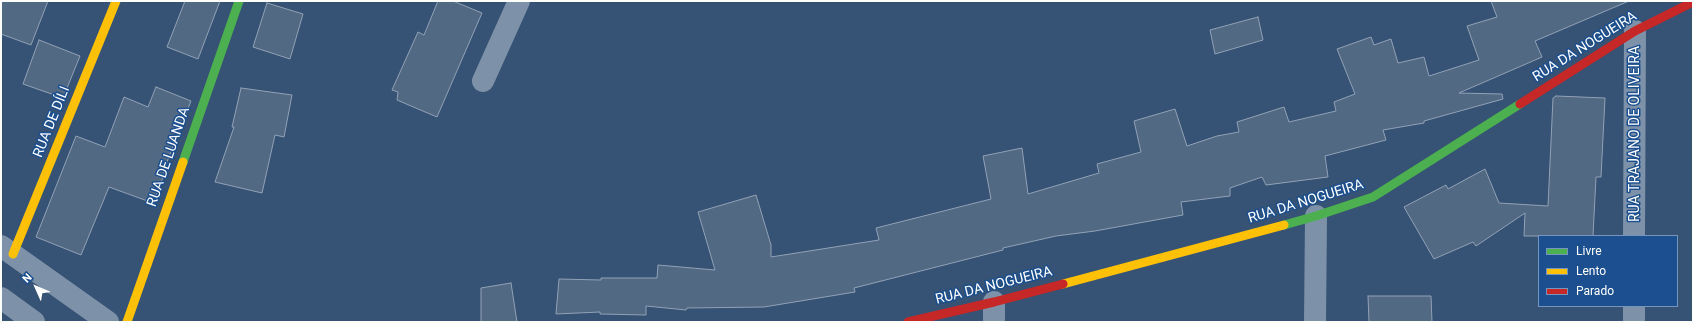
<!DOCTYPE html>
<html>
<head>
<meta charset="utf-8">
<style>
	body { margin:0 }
	#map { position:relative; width:1694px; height:323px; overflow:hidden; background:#365274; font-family:Roboto,sans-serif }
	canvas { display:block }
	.frame { position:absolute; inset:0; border:2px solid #fff; pointer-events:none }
	.legend { position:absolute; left:1538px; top:235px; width:140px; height:72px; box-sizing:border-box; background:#1b4f8f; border:1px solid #7695bc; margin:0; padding:5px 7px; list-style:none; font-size:12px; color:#fff }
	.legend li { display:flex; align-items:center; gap:8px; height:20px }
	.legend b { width:20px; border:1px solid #7695bc }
	.north { position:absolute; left:16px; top:267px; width:40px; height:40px; -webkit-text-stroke:3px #1b4f8f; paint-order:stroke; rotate:315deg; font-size:11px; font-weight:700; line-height:16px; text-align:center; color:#fff }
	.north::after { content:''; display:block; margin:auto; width:14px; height:18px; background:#fff; clip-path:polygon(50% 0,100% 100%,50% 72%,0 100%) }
</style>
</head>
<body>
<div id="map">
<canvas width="1694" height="323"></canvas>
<div class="frame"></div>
<ul class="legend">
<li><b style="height:5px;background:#4caf50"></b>Livre</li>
<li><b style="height:5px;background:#ffc107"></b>Lento</li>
<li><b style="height:5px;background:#c62828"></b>Parado</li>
</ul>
<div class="north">N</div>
</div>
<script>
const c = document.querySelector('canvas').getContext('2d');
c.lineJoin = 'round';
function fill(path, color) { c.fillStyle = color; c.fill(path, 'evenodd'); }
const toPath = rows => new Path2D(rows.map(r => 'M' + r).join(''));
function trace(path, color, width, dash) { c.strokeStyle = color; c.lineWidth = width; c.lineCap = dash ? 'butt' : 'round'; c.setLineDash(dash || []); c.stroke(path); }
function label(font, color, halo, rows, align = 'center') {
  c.font = font + ' Roboto,sans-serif'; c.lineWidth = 3; c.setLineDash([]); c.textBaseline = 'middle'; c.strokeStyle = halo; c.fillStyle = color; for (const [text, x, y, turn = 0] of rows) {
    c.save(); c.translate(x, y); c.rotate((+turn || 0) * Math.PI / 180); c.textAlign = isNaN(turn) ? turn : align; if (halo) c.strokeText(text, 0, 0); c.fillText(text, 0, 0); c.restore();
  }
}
const building = toPath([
	[1,1,48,1,31,45,1,34,1,1],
	[185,1,220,1,198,59,167,47,185,1],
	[438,1,453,1,482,13,437,117,397,100,398,92,392,90,418,32,424,35,438,1],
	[1491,1,1629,1,1535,41,1542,57,1459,93,1502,94,1503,99,1424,121,1424,123,1383,130,1386,140,1325,156,1328,177,1266,185,1262,177,1230,188,1230,196,1181,202,1183,215,1095,231,1056,236,1003,248,1003,250,854,288,855,292,764,307,687,308,686,310,646,306,646,315,600,314,600,312,556,314,559,279,601,280,601,278,657,278,658,265,715,270,698,212,756,195,771,245,771,257,879,240,876,228,991,199,983,156,1022,148,1028,194,1099,173,1097,164,1141,152,1134,121,1175,109,1187,146,1217,136,1239,132,1237,122,1284,107,1289,122,1336,111,1334,102,1355,94,1337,49,1371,37,1374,45,1391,39,1398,63,1424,57,1429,76,1479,60,1467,26,1497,17,1491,1],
	[267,3,303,14,290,59,253,47,267,3],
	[1258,17,1263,40,1215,54,1210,30,1258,17],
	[39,40,80,56,63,98,23,84,39,40],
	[156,87,191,101,163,172,165,172,153,203,109,187,81,255,36,237,76,136,105,147,124,97,148,107,156,87],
	[241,88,292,95,284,137,275,135,262,193,215,182,234,127,232,127,241,88],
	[1556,96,1605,98,1601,177,1596,177,1593,236,1524,236,1525,213,1476,246,1473,242,1434,259,1404,207,1446,185,1448,189,1485,169,1499,203,1548,206,1553,98,1556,96],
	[511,283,517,322,481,322,481,288,511,283],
	[1368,296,1431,296,1432,322,1369,322,1368,296]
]);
const street = toPath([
	[483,81,519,1],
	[1634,236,1635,31],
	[1,246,108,322],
	[1,298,34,322],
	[994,302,994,322],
	[1315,322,1316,216],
	[1634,322,1634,306]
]);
const fast = toPath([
	[183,162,239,1],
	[1284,225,1316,216,1373,197,1520,104]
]);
const slow = toPath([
	[13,254,116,1],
	[1063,284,1284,225],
	[127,322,183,162]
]);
const jam = toPath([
	[1520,104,1635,31,1693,2],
	[908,322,994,302,1063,284]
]);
const streetNames = [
	["RUA DA NOGUEIRA",1585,47,-32],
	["RUA DE DÍLI",52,122,-68],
	["RUA TRAJANO DE OLIVEIRA",1635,134,-90],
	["RUA DE LUANDA",169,157,-71],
	["RUA DA NOGUEIRA",1306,202,-17],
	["RUA DA NOGUEIRA",994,286,-14]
];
fill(building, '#526984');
trace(building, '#92a2b6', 1);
trace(street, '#7d92a8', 22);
trace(fast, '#4caf50', 9);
trace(slow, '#ffc107', 9);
trace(jam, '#c62828', 9);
label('14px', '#fff', '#1b4f8f', streetNames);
</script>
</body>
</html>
